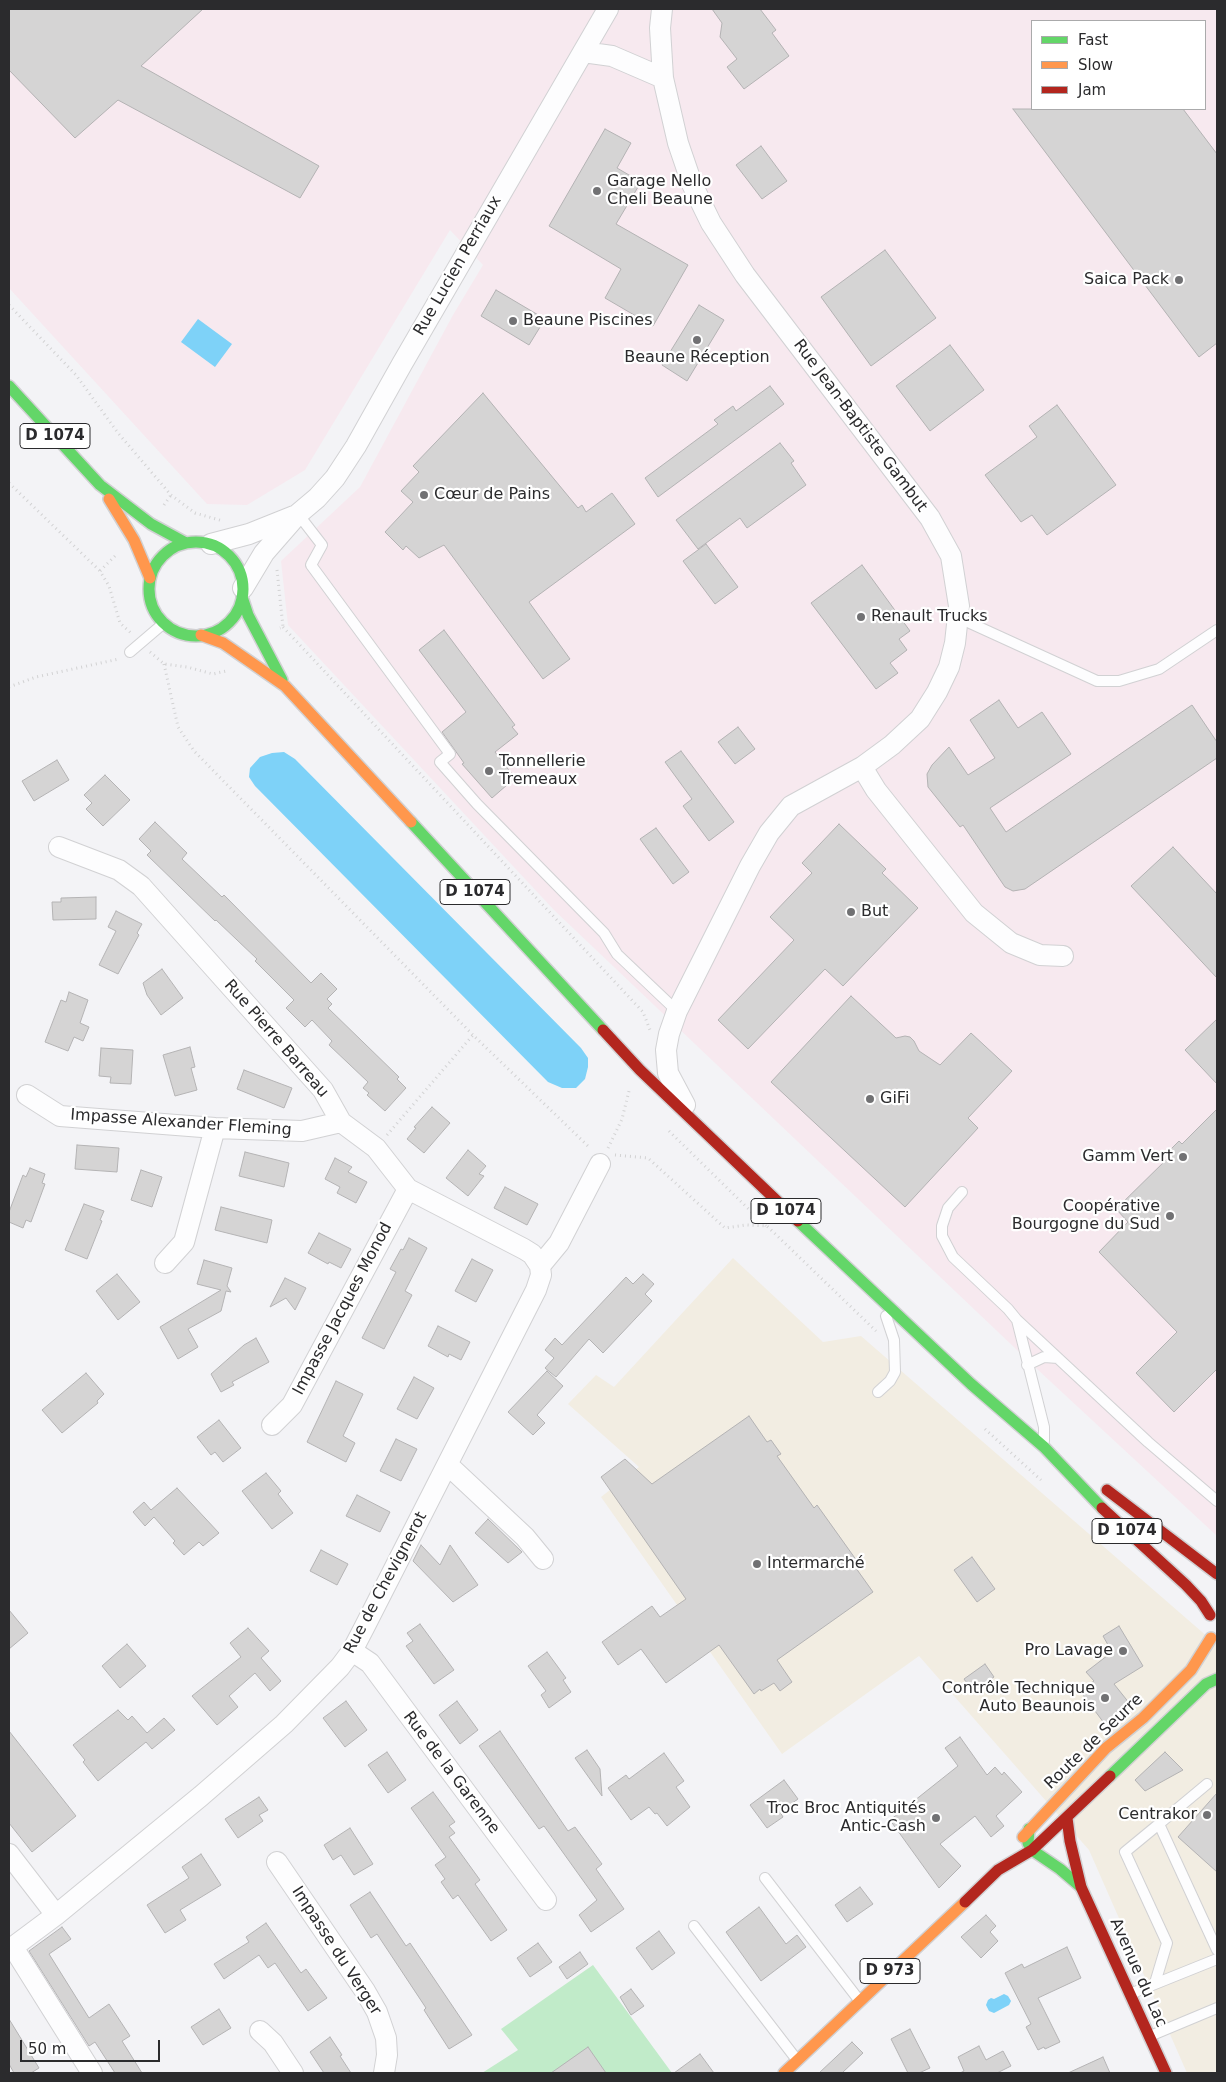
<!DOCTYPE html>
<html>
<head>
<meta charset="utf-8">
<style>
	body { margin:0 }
	#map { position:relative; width:1226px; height:2082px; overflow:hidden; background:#f3f3f6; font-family:"DejaVu Sans",sans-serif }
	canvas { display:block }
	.frame { position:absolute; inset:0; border:10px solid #2b2b2d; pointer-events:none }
	.legend { position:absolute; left:1031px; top:20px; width:175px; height:90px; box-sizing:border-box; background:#fff; border:1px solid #aaaaab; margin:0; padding:6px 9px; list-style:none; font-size:15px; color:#2b2b2d }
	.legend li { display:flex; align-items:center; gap:10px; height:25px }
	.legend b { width:25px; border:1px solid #aaaaab }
	.scale { position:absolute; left:20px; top:2040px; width:140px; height:22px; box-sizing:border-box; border:2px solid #2b2b2d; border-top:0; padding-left:6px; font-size:15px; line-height:18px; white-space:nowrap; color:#2b2b2d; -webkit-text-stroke:4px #fff; paint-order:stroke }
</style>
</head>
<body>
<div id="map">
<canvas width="1226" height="2082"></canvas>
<div class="frame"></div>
<ul class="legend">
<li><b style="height:6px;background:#63d668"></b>Fast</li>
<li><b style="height:6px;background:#ff974d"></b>Slow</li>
<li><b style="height:6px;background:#b3261e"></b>Jam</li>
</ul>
<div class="scale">50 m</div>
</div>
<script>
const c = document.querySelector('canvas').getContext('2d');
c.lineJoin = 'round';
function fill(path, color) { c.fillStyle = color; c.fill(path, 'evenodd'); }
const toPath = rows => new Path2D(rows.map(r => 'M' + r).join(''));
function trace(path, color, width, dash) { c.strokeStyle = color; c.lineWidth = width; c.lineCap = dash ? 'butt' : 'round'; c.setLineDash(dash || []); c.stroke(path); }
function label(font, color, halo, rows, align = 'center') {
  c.font = font + ' "DejaVu Sans",sans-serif'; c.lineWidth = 4.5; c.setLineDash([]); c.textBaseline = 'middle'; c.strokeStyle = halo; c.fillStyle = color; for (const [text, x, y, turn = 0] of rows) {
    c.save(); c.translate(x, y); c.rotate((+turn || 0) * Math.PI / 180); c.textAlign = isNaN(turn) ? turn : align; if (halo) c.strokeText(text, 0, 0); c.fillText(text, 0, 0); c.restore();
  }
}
const commercial = toPath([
	[733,1258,823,1342,861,1336,1217,1645,1217,2073,1187,2073,1089,1850,919,1656,782,1754,601,1497,639,1467,568,1404,596,1375,614,1387]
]);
const industrial = toPath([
	[9,9,1217,9,1217,1536,1037,1369,554,910,288,625,281,561,360,487,453,315,483,265,450,230,305,470,247,505,207,504,9,288],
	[1032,21,1205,21,1205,109,1032,109]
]);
const green = toPath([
	[593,1965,672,2073,482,2073,518,2050,501,2029]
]);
const water = toPath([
	[198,319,232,344,215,367,181,342],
	[284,752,295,759,581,1048,588,1058,588,1067,585,1079,576,1088,562,1088,548,1082,255,786,249,777,250,768,260,757,272,753],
	[1004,1994,1008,1996,1011,2001,1009,2005,994,2013,989,2011,986,2005,988,2000,991,1998,994,1999]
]);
const building = toPath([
	[9,9,203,9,141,66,319,166,300,198,118,100,75,138,9,70,9,9],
	[712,9,760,9,776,30,772,33,789,56,744,89,727,67,737,59,720,37,722,23,712,9],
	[1013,109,1183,109,1217,154,1217,343,1199,357,1013,109],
	[605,129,631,143,617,168,641,182,616,224,688,265,653,326,605,298,621,269,549,226,605,129],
	[761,146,787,181,762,199,736,165,761,146],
	[885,250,936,318,871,366,821,297,885,250],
	[496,290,545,319,529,345,481,316,496,290],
	[699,305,724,320,687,381,662,365,699,305],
	[950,345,984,390,930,431,896,386,950,345],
	[770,386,784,404,658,497,645,478,718,424,714,420,733,406,736,411,770,386],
	[483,393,578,508,582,505,586,512,612,493,635,524,529,602,570,659,543,679,444,545,419,558,406,546,403,550,385,532,413,502,401,491,419,472,413,466,483,393],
	[1057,405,1116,485,1047,535,1032,515,1021,522,985,475,1037,437,1029,426,1057,405],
	[780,443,794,461,791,463,806,485,747,528,740,518,698,549,676,520,780,443],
	[706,544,738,587,715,604,683,561,706,544],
	[862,565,910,631,899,639,907,650,890,663,898,673,876,689,811,603,862,565],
	[444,630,515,725,512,727,518,734,495,752,515,778,492,798,462,764,464,763,442,732,466,712,419,650,444,630],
	[999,700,1018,728,1042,712,1071,754,990,808,1006,832,1192,705,1217,742,1217,758,1025,889,1013,891,1005,887,963,825,960,827,928,787,927,774,932,765,949,747,968,775,995,758,970,720,999,700],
	[738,727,755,749,735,764,718,742,738,727],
	[681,751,734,822,709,841,683,806,692,799,665,762,681,751],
	[57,760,69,780,34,801,22,781,57,760],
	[105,775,130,800,103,826,86,809,92,803,84,795,105,775],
	[155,822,187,853,182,859,222,897,224,895,311,983,321,973,337,989,327,999,332,1004,328,1008,399,1077,397,1079,406,1088,385,1111,367,1095,369,1093,363,1088,368,1082,329,1045,332,1041,312,1020,305,1027,286,1008,294,1000,255,961,257,959,216,920,215,921,147,855,151,851,139,839,155,822],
	[839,824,886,869,882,873,918,908,843,986,825,969,748,1049,718,1020,794,940,770,917,812,873,802,863,839,824],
	[656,828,689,872,673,884,640,839,656,828],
	[1173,847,1217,894,1217,978,1131,886,1173,847],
	[96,897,96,919,53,920,52,902,61,902,61,898,96,897],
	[116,911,142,924,137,933,139,935,118,974,99,965,116,931,108,927,116,911],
	[162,969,183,998,161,1015,147,995,143,983,162,969],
	[69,992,88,1000,80,1023,89,1027,83,1041,74,1037,68,1051,45,1042,61,1000,66,1002,69,992],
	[851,996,896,1038,905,1036,910,1037,914,1041,919,1051,940,1065,971,1033,1012,1071,968,1118,978,1128,905,1207,771,1082,851,996],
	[1217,1019,1217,1084,1185,1050,1217,1019],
	[190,1047,195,1067,191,1068,197,1090,175,1096,163,1055,190,1047],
	[101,1048,133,1050,131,1084,110,1083,111,1077,99,1076,101,1048],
	[244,1070,292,1088,284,1108,237,1089,244,1070],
	[432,1107,450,1123,424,1153,407,1139,416,1128,414,1127,432,1107],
	[1217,1109,1217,1369,1174,1412,1136,1373,1177,1332,1099,1252,1128,1222,1116,1209,1169,1157,1166,1154,1179,1141,1182,1144,1217,1109],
	[77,1145,119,1148,117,1172,75,1169,77,1145],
	[468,1150,486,1166,479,1174,484,1176,468,1196,446,1178,468,1150],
	[245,1152,289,1163,284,1187,239,1176,245,1152],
	[335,1158,352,1167,348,1172,367,1182,356,1203,337,1193,340,1187,325,1179,335,1158],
	[30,1168,45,1174,42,1183,45,1184,31,1222,26,1220,23,1228,9,1222,9,1212,23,1175,26,1177,30,1168],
	[141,1170,162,1177,152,1207,131,1200,141,1170],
	[505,1187,538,1204,527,1225,494,1208,505,1187],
	[84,1204,104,1211,100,1220,102,1221,87,1259,65,1250,84,1204],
	[221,1207,272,1220,267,1243,215,1230,221,1207],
	[319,1233,351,1249,341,1268,329,1262,328,1264,308,1253,319,1233],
	[409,1238,427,1248,405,1291,412,1295,384,1349,362,1338,396,1272,390,1269,401,1249,403,1250,409,1238],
	[472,1259,493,1270,476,1302,455,1291,472,1259],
	[204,1260,232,1268,227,1286,231,1292,226,1291,221,1311,188,1329,198,1347,178,1359,160,1327,221,1290,197,1284,204,1260],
	[117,1274,140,1302,118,1320,96,1291,117,1274],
	[643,1274,654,1284,645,1294,652,1301,603,1353,589,1339,556,1377,545,1368,554,1358,545,1350,555,1338,562,1345,626,1277,633,1284,643,1274],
	[285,1278,306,1288,295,1310,286,1298,270,1307,285,1278],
	[438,1326,470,1342,461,1360,449,1354,448,1357,428,1346,438,1326],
	[256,1338,269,1362,232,1382,234,1385,221,1392,211,1374,244,1345,256,1338],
	[547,1371,563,1386,537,1415,545,1423,533,1435,508,1412,547,1371],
	[86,1373,104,1394,97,1401,98,1403,62,1433,42,1410,86,1373],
	[414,1377,434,1388,417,1419,397,1409,414,1377],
	[336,1381,363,1394,343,1436,355,1443,346,1462,307,1442,336,1381],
	[749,1416,767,1442,771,1440,781,1454,777,1456,814,1508,817,1505,857,1561,853,1564,873,1592,777,1660,792,1682,780,1691,774,1683,761,1691,760,1689,754,1694,719,1645,666,1683,641,1649,618,1665,602,1642,652,1606,660,1617,686,1599,601,1477,625,1459,652,1484,749,1416],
	[219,1420,241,1448,223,1462,215,1452,211,1455,197,1437,219,1420],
	[396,1439,417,1449,401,1481,380,1471,396,1439],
	[266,1473,281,1491,278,1494,293,1513,272,1529,242,1491,266,1473],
	[177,1488,219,1533,203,1546,199,1542,184,1555,173,1543,175,1541,154,1517,145,1526,133,1512,144,1502,151,1510,177,1488],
	[357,1495,390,1512,380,1532,346,1516,357,1495],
	[488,1519,522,1552,508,1563,475,1533,488,1519],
	[421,1545,440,1565,450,1545,478,1585,453,1602,413,1561,421,1545],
	[321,1550,348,1564,337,1585,310,1571,321,1550],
	[972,1557,995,1589,977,1602,954,1570,972,1557],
	[9,1610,28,1633,9,1649,9,1610],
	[420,1624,454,1670,434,1684,406,1646,413,1641,407,1633,420,1624],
	[1119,1626,1143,1666,1114,1684,1130,1704,1107,1727,1080,1691,1094,1681,1086,1672,1112,1652,1103,1636,1119,1626],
	[248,1628,269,1651,261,1658,281,1681,270,1691,255,1673,229,1696,238,1707,217,1725,192,1696,241,1657,230,1643,248,1628],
	[127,1644,146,1666,120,1688,102,1666,127,1644],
	[547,1652,566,1678,563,1680,571,1692,549,1708,541,1695,546,1691,528,1666,547,1652],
	[985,1664,994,1677,973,1692,964,1679,985,1664],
	[346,1701,367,1730,345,1747,323,1718,346,1701],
	[457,1701,478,1730,460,1744,439,1715,457,1701],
	[118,1710,128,1720,132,1716,147,1733,164,1718,175,1730,152,1749,146,1742,98,1781,83,1762,85,1760,73,1745,118,1710],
	[9,1731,76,1816,32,1852,9,1823,9,1731],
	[500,1731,568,1831,575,1827,602,1864,596,1869,624,1909,591,1932,579,1915,597,1900,544,1826,539,1829,479,1746,500,1731],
	[960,1737,987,1775,995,1767,1002,1775,1004,1772,1022,1792,996,1816,1004,1826,991,1837,975,1816,940,1844,961,1866,939,1888,890,1820,958,1766,945,1748,960,1737],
	[587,1750,600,1769,602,1796,575,1758,587,1750],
	[387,1752,406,1780,388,1793,368,1765,387,1752],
	[1165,1752,1183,1770,1145,1791,1135,1780,1165,1752],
	[664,1753,684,1781,676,1787,690,1807,667,1826,657,1813,655,1814,649,1807,631,1820,608,1788,626,1775,629,1779,664,1753],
	[784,1780,798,1799,780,1812,783,1817,767,1828,750,1805,784,1780],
	[433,1792,455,1822,449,1826,455,1833,449,1837,480,1880,475,1884,507,1930,491,1941,458,1895,453,1899,441,1882,445,1879,435,1865,446,1857,411,1808,433,1792],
	[1217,1793,1217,1872,1178,1837,1217,1793],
	[259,1797,268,1810,259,1815,263,1821,238,1838,225,1819,259,1797],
	[350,1828,373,1864,354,1875,341,1855,333,1860,324,1845,350,1828],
	[201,1854,221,1885,180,1910,186,1920,165,1933,147,1905,189,1878,182,1867,201,1854],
	[860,1887,873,1904,847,1922,835,1905,860,1887],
	[370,1892,406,1946,410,1943,472,2035,449,2049,424,2010,426,2008,377,1934,371,1938,350,1905,370,1892],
	[759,1907,786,1944,797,1935,806,1947,761,1981,726,1932,759,1907],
	[986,1915,996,1926,990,1932,998,1941,981,1958,961,1937,986,1915],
	[266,1923,301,1973,306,1969,327,1998,308,2011,275,1963,268,1968,259,1955,224,1979,214,1964,249,1942,246,1937,266,1923],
	[62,1927,71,1939,49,1954,89,2018,109,2004,130,2036,122,2041,142,2073,115,2073,95,2042,89,2046,29,1951,62,1927],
	[659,1931,675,1953,652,1970,636,1948,659,1931],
	[538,1943,552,1962,530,1977,517,1958,538,1943],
	[1067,1947,1081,1978,1038,1998,1060,2042,1045,2049,1044,2047,1038,2050,1026,2027,1031,2024,1005,1973,1022,1964,1024,1968,1067,1947],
	[580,1952,588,1964,567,1979,559,1967,580,1952],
	[631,1989,644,2006,631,2015,620,1997,631,1989],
	[219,2009,231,2028,203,2045,191,2027,219,2009],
	[9,2019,39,2068,31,2073,14,2073,9,2064,9,2019],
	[910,2029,930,2068,919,2073,908,2073,891,2039,910,2029],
	[330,2037,342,2055,340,2056,351,2073,324,2073,310,2052,330,2037],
	[852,2042,863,2053,842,2073,819,2073,852,2042],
	[979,2046,986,2060,1003,2051,1011,2066,997,2073,960,2073,964,2071,958,2057,979,2046],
	[588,2047,606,2073,551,2073,588,2047],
	[700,2054,714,2073,674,2073,700,2054],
	[1103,2057,1110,2073,1068,2073,1103,2057]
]);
const path = toPath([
	[9,305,76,375,118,433,171,495,195,513,223,521],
	[9,483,100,571],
	[164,505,171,495],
	[115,556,100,571,109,586,120,623,132,634],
	[277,570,283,627,280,628],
	[283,627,643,1012,650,1030],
	[150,652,164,664,187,667,213,674,226,671],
	[164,664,178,727,194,751,473,1035,590,1148],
	[9,687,36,677,119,659],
	[669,1131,766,1226],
	[387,1135,473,1035],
	[608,1148,622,1119,629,1091],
	[615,1155,648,1158,725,1228,746,1225,767,1226,876,1331],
	[985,1429,1041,1480]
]);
const lane = toPath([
	[298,514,322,545,311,565,450,754,440,762,477,804,604,933,617,954,677,1011],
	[959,618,1097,681,1119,681,1159,669,1217,630],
	[130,652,164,623],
	[962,1192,948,1208,942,1226,942,1236,953,1257,1008,1309,1017,1320,1044,1427,1044,1441],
	[1017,1320,1148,1442,1217,1501],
	[1027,1365,1044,1357,1058,1358],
	[878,1392,890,1381,895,1372,894,1340,886,1316],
	[1159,1824,1207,1784],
	[765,1878,859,2000],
	[694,1926,797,2060],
	[1155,1983,1167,1943,1125,1852,1159,1824,1217,1950],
	[1130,1994,1217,1959],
	[1150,2036,1217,2008]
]);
const street = toPath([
	[662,9,660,28,663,78,678,143,692,184,711,223,745,275,930,518,951,556,959,606,955,643,949,667,937,692,920,719,892,745,862,767,791,806,769,833,750,866,677,1011,669,1034,666,1050,668,1073,685,1105],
	[583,52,612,56,663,78],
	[211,544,249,534,294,516],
	[243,588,264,553,298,514,317,498,335,478,356,446,402,364,608,9],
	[862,767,876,790,974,913,1011,943,1040,955,1063,956],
	[59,847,119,870,141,886,323,1090,341,1122,376,1148,408,1189,524,1249,532,1254,540,1266],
	[27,1095,60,1116,215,1128,302,1131,341,1122],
	[165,1263,184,1242,215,1128],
	[272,1425,292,1405,408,1189],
	[448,1465,525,1537,543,1559],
	[352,1651,370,1663,546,1900],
	[9,1854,56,1915],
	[277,1862,365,1991,377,2012,386,2038,387,2055,384,2073],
	[13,1947,92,2073],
	[9,1950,56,1915,201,1796,284,1724,340,1667,352,1651,365,1626,536,1290,541,1275,540,1266,559,1243,600,1164],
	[260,2031,273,2043,293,2073]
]);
const fast = toPath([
	[9,386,100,485,151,524,186,543],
	'149 589a47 47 0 1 1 94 0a47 47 0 1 1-94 0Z',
	[242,597,248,615,282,680],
	[411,822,603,1030],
	[798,1221,971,1384,1044,1447,1102,1508],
	[1110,1776,1206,1684,1217,1679],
	[1029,1829,1028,1843,1032,1850,1060,1869,1081,1887]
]);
const slow = toPath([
	[109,499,134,540,150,578],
	[201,635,223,643,285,686,411,822],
	[1023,1837,1106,1748,1143,1718,1191,1670,1211,1638],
	[784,2073,965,1902]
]);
const jam = toPath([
	[603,1030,640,1070,798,1221],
	[1107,1490,1217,1574],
	[1102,1508,1186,1585,1201,1601,1210,1615],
	[1067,1818,1070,1841,1081,1887,1166,2073],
	[965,1902,998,1870,1032,1850,1110,1776]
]);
const markers = [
	[597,191,5,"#717173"],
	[1179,280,5,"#717173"],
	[513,321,5,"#717173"],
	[697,340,5,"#717173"],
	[424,495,5,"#717173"],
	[861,617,5,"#717173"],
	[489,771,5,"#717173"],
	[851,912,5,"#717173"],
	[870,1099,5,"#717173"],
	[1183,1157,5,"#717173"],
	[1170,1216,5,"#717173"],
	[757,1564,5,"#717173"],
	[1123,1651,5,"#717173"],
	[1105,1698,5,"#717173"],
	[1207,1815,5,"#717173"],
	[936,1818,5,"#717173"]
];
const shields = [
	[55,436,70],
	[475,892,70],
	[786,1211,70],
	[1127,1531,70],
	[890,1971,60]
];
const shieldNames = [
	["D 1074",55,436],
	["D 1074",475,892],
	["D 1074",786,1211],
	["D 1074",1127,1531],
	["D 973",890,1971]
];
const poiNames = [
	["Garage Nello",607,182],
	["Cheli Beaune",607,200],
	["Saica Pack",1169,280,"right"],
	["Beaune Piscines",523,321],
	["Beaune Réception",697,358,"center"],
	["Cœur de Pains",434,495],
	["Renault Trucks",871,617],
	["Tonnellerie",499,762],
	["Tremeaux",499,780],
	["But",861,912],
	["GiFi",880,1099],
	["Gamm Vert",1173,1157,"right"],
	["Coopérative",1160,1207,"right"],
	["Bourgogne du Sud",1160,1225,"right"],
	["Intermarché",767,1564],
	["Pro Lavage",1113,1651,"right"],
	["Contrôle Technique",1095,1689,"right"],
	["Auto Beaunois",1095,1707,"right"],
	["Troc Broc Antiquités",926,1809,"right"],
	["Antic-Cash",926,1827,"right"],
	["Centrakor",1197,1815,"right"]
];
const streetNames = [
	["Rue Lucien Perriaux",458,266,-60],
	["Rue Jean-Baptiste Gambut",860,426,53],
	["Rue Pierre Barreau",276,1039,49],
	["Impasse Alexander Fleming",181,1123,4],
	["Impasse Jacques Monod",343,1309,-62],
	["Rue de Chevignerot",386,1583,-62],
	["Route de Seurre",1094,1742,-44],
	["Rue de la Garenne",451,1773,53],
	["Impasse du Verger",336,1951,57],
	["Avenue du Lac",1138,1973,66]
];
fill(commercial, '#f2ede2');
fill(industrial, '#f7e9ef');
fill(green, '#c1ebc9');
fill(water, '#7ed2f8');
fill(building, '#d5d4d4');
trace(building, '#b4b3b4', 1);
trace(lane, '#d1d1d3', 12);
trace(street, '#d1d1d3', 22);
trace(fast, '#d1d1d3', 14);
trace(slow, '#d1d1d3', 14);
trace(jam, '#d1d1d3', 14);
trace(path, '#d2d2d3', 3, [1, 4]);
trace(lane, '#fdfdfe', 10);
trace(street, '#fdfdfe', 20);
trace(fast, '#63d668', 11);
trace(slow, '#ff974d', 11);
trace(jam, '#b3261e', 11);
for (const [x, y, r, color] of markers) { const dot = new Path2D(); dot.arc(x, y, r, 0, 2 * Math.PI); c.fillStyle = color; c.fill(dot); trace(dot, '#fff', 2); }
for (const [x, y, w] of shields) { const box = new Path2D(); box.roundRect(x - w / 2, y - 12.5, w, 25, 4); c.fillStyle = '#fff'; c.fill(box); trace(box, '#2b2b2d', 1); }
label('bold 15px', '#2b2b2d', null, shieldNames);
label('16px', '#2b2b2d', '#fff', poiNames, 'left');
label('16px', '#2b2b2d', '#fff', streetNames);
</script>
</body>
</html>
